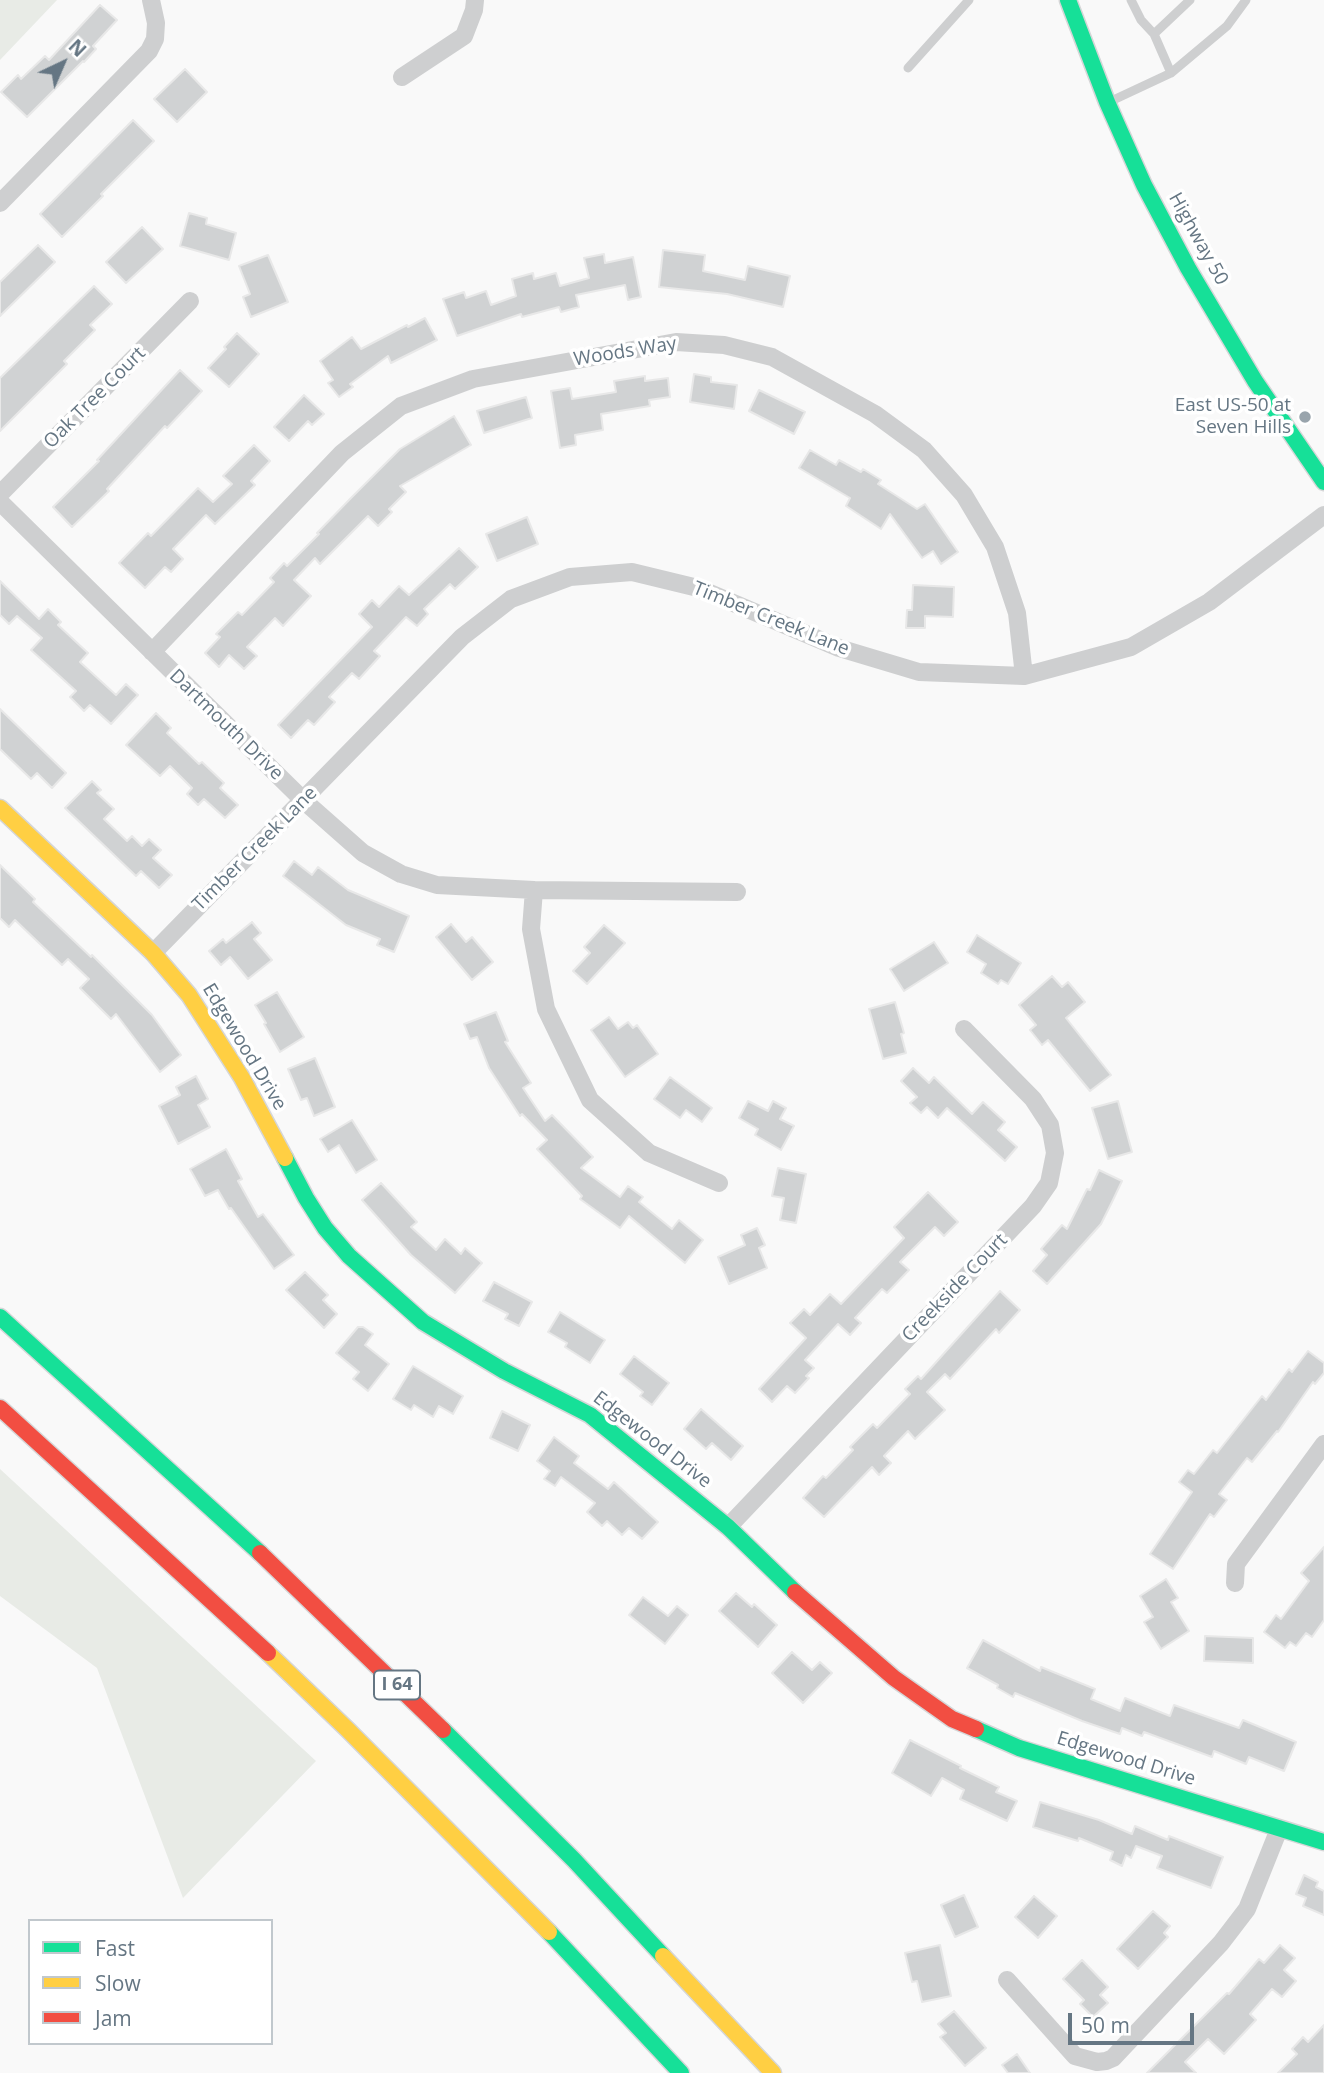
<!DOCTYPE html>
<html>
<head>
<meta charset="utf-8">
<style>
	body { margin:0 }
	#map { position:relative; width:1324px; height:2073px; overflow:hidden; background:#f9f9f9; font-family:"Open Sans",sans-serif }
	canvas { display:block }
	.legend { position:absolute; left:28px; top:1919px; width:245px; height:126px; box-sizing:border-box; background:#fff; border:2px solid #c1c8cd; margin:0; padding:9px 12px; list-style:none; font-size:21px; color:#657683 }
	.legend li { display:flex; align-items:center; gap:14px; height:35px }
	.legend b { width:35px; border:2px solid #c1c8cd }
	.north { position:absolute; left:28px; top:28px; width:70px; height:70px; -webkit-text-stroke:5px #fff; paint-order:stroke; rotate:44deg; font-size:19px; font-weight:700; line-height:28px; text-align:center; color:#657683 }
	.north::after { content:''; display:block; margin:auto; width:24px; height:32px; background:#657683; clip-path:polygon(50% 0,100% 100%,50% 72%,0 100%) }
	.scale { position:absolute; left:1068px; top:2013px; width:126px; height:32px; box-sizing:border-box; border:4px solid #657683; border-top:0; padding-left:9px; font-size:21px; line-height:24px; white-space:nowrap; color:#657683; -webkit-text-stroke:5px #fff; paint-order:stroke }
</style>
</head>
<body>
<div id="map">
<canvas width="1324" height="2073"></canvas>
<ul class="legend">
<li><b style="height:9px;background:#16e098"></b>Fast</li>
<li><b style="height:9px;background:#ffcf43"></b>Slow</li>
<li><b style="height:9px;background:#f24e42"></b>Jam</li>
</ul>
<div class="north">N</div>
<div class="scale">50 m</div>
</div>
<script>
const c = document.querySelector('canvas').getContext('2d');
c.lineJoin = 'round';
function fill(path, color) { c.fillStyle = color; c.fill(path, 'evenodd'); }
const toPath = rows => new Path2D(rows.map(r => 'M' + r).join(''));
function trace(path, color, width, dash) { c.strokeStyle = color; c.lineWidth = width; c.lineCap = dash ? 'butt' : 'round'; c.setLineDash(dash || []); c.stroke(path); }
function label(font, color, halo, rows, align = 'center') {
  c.font = font + ' "Open Sans",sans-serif'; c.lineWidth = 7; c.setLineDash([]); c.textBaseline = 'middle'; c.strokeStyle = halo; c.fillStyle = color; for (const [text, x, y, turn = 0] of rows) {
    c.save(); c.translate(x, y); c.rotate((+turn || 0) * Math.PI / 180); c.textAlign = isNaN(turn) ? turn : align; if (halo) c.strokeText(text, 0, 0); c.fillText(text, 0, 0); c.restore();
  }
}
const green = toPath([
	[0,0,57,0,0,60],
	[0,1469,316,1761,183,1898,97,1668,0,1596]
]);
const building = toPath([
	[100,5,117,20,93,46,96,49,84,62,83,61,27,117,1,92,18,75,21,79,45,56,49,60,100,5],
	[185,69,207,92,177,122,154,99,185,69],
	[133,120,154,141,101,194,103,196,62,237,40,214,133,120],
	[189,213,207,218,206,224,236,233,229,260,180,246,189,213],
	[142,227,163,249,126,283,106,262,142,227],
	[38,245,55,262,0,316,0,282,38,245],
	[663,250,705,255,703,271,745,280,748,266,790,276,783,307,727,294,659,287,663,250],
	[604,254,605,263,633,257,641,297,628,300,625,285,576,295,579,307,561,312,559,307,522,317,521,314,457,336,443,299,464,292,466,298,486,291,491,305,516,296,512,279,533,273,534,279,556,273,560,286,589,278,584,258,604,254],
	[268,255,288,302,251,317,243,297,250,294,239,266,268,255],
	[94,286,112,304,90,325,95,330,64,361,67,364,0,431,0,378,94,286],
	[425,318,437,340,391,363,388,356,350,384,353,387,339,397,328,383,333,380,320,361,352,337,361,349,407,325,408,327,425,318],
	[237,333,259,354,229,387,208,368,226,349,224,347,237,333],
	[180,370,202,391,167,428,165,426,107,489,109,491,72,527,53,507,99,461,97,460,180,370],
	[694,374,711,377,711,382,737,385,734,409,690,402,694,374],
	[645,376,645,381,668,378,670,397,649,400,650,406,601,414,603,430,575,435,576,445,560,448,551,391,570,388,572,399,616,392,614,381,645,376],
	[759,390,805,412,794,434,749,411,759,390],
	[304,395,324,414,312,425,308,421,289,441,274,427,304,395],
	[526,397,532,418,484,433,477,411,526,397],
	[454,416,471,445,400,486,406,492,389,509,392,512,378,526,368,516,320,564,315,558,294,580,311,596,283,626,275,618,247,647,257,656,244,669,229,655,219,667,205,653,220,637,216,634,238,612,242,615,274,582,270,578,284,563,287,566,319,534,317,533,351,498,400,449,454,416],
	[254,445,270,461,251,481,255,485,215,524,206,515,173,549,183,559,171,572,165,567,145,588,119,563,148,533,151,536,198,488,213,502,232,484,223,476,254,445],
	[810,450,836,465,839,460,861,472,863,469,881,480,878,484,917,509,925,504,958,552,941,564,933,551,922,558,890,514,881,529,846,506,850,498,799,468,810,450],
	[527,517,538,544,497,561,486,534,527,517],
	[459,548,478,567,455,589,450,584,424,609,428,614,417,626,406,617,374,651,380,656,359,679,352,673,329,697,335,702,314,725,308,720,291,738,278,725,372,627,359,614,372,600,379,607,399,586,409,595,459,548],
	[0,581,39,619,48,609,61,622,58,625,88,653,80,662,116,695,126,684,138,695,111,724,90,705,84,711,70,697,76,691,31,650,42,638,17,616,9,624,0,615,0,581],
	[913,585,954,587,953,617,925,616,925,628,906,628,907,610,912,610,913,585],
	[0,709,66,773,52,788,37,773,31,779,0,749,0,709],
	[156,713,171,728,167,733,199,764,202,762,224,783,220,788,238,805,225,818,204,799,198,805,187,794,192,788,170,766,160,776,126,745,156,713],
	[92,781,101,790,97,793,114,809,104,819,127,841,132,836,142,846,149,839,161,850,153,858,172,875,159,888,141,871,136,876,65,808,92,781],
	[294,861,312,875,318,867,348,890,409,916,394,952,377,945,380,939,346,925,283,876,294,861],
	[0,865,35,899,33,902,91,957,92,955,152,1015,181,1055,160,1072,116,1014,111,1019,80,988,89,979,68,959,62,965,15,920,9,927,0,918,0,865],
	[252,922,261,933,254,939,272,960,248,979,230,957,221,965,209,951,223,939,226,943,252,922],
	[451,924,466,942,472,937,493,962,472,980,436,937,451,924],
	[604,925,625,943,587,984,573,971,590,953,584,947,604,925],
	[977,935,1021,963,1008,984,1001,980,998,984,981,973,986,964,967,952,977,935],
	[934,942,948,963,904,991,890,969,934,942],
	[1052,976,1062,987,1068,982,1085,1002,1066,1018,1111,1075,1090,1091,1048,1040,1042,1045,1030,1030,1036,1025,1019,1005,1052,976],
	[277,992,304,1037,280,1052,264,1024,266,1023,255,1005,277,992],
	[895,1002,904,1033,901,1034,906,1053,883,1059,869,1009,895,1002],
	[496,1012,508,1041,505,1042,531,1083,523,1088,545,1121,552,1115,593,1157,581,1168,620,1197,628,1186,643,1197,639,1202,672,1229,679,1220,703,1240,685,1263,629,1216,620,1228,580,1199,582,1196,537,1149,547,1140,522,1114,520,1116,489,1068,477,1037,470,1039,464,1024,496,1012],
	[609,1017,618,1029,628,1022,633,1028,637,1025,658,1054,625,1077,591,1030,609,1017],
	[315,1058,335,1107,314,1116,307,1098,301,1100,288,1069,315,1058],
	[913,1068,929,1083,934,1077,972,1114,983,1102,1005,1122,998,1130,1017,1147,1005,1161,947,1108,938,1118,927,1107,921,1113,910,1103,917,1097,901,1081,913,1068],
	[196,1076,208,1099,198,1105,210,1127,178,1144,159,1106,180,1095,176,1087,196,1076],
	[670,1077,712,1108,702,1122,686,1110,680,1118,654,1099,670,1077],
	[748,1101,768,1111,773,1101,786,1108,780,1119,794,1126,781,1150,755,1135,758,1129,739,1118,748,1101],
	[1118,1101,1132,1152,1108,1159,1092,1108,1118,1101],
	[352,1120,377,1160,356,1173,339,1145,328,1152,320,1139,352,1120],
	[226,1149,242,1179,238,1181,258,1217,263,1214,294,1255,274,1269,231,1208,229,1209,218,1190,205,1196,190,1169,226,1149],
	[778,1168,806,1174,796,1223,780,1220,784,1198,772,1196,778,1168],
	[1099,1170,1122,1181,1112,1202,1101,1224,1047,1284,1033,1271,1047,1255,1041,1249,1062,1225,1067,1229,1087,1189,1090,1190,1099,1170],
	[381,1183,417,1222,411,1227,436,1250,445,1239,461,1254,465,1248,482,1263,455,1293,411,1255,362,1200,381,1183],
	[928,1192,958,1222,944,1236,935,1227,900,1262,909,1270,887,1293,882,1289,855,1318,861,1323,850,1335,838,1324,805,1360,814,1368,806,1376,809,1378,795,1393,787,1386,772,1402,759,1389,806,1338,790,1323,804,1309,810,1315,830,1294,841,1304,904,1238,894,1227,928,1192],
	[757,1228,765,1245,759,1248,767,1268,729,1284,718,1257,745,1245,741,1235,757,1228],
	[305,1272,328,1295,323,1300,337,1314,324,1328,286,1290,305,1272],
	[494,1282,532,1302,519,1326,505,1319,508,1314,483,1301,494,1282],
	[1000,1291,1020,1310,999,1333,996,1329,950,1379,945,1374,927,1392,945,1410,915,1439,908,1431,884,1456,891,1463,879,1475,872,1467,824,1517,803,1498,823,1476,826,1478,853,1450,850,1447,873,1424,877,1428,910,1394,905,1389,918,1376,921,1379,1000,1291],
	[560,1312,605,1340,590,1363,565,1347,567,1343,548,1332,560,1312],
	[358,1327,363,1327,373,1334,365,1345,389,1364,368,1391,353,1379,359,1372,336,1353,358,1327],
	[1308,1351,1324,1363,1324,1373,1315,1384,1313,1382,1278,1432,1277,1431,1252,1462,1247,1458,1219,1494,1227,1500,1214,1517,1210,1514,1173,1569,1150,1554,1192,1492,1179,1482,1188,1470,1194,1474,1213,1450,1217,1453,1262,1396,1266,1400,1289,1369,1292,1372,1308,1351],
	[634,1356,669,1383,652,1405,640,1396,643,1392,620,1374,634,1356],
	[413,1366,463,1396,453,1414,439,1406,433,1417,414,1405,411,1410,393,1399,413,1366],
	[701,1409,743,1446,731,1460,712,1443,706,1449,684,1429,701,1409],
	[502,1411,530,1425,518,1451,490,1438,502,1411],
	[554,1437,579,1456,574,1463,608,1489,614,1482,658,1522,642,1539,629,1528,622,1535,607,1521,602,1526,587,1512,595,1503,561,1477,555,1486,544,1479,550,1471,537,1461,554,1437],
	[1324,1547,1324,1620,1312,1637,1306,1633,1296,1646,1290,1642,1285,1648,1264,1632,1276,1615,1281,1619,1309,1581,1301,1573,1324,1547],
	[1166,1579,1178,1598,1171,1602,1189,1631,1161,1649,1144,1622,1153,1617,1140,1596,1166,1579],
	[736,1593,752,1607,754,1604,777,1625,758,1647,719,1611,736,1593],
	[643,1597,668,1616,677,1606,688,1615,665,1644,629,1615,643,1597],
	[1205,1636,1253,1638,1253,1663,1204,1661,1205,1636],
	[983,1640,1040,1671,1041,1667,1095,1689,1091,1699,1120,1711,1125,1698,1170,1716,1174,1705,1239,1728,1243,1720,1296,1742,1284,1771,1249,1757,1246,1764,1214,1751,1212,1757,1144,1732,1142,1736,1122,1728,1120,1734,1082,1721,1015,1693,1013,1697,997,1688,998,1685,967,1668,983,1640],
	[792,1652,812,1670,820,1662,832,1673,803,1703,772,1673,792,1652],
	[910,1740,961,1766,960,1768,999,1787,996,1792,1017,1801,1007,1821,960,1799,964,1790,942,1778,931,1796,892,1773,910,1740],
	[1040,1802,1099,1820,1132,1834,1135,1826,1168,1840,1169,1836,1223,1857,1211,1888,1157,1868,1162,1856,1136,1846,1131,1858,1126,1855,1122,1866,1110,1860,1113,1852,1079,1838,1078,1841,1033,1827,1040,1802],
	[1304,1875,1318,1882,1316,1887,1324,1891,1324,1915,1303,1906,1306,1898,1296,1894,1304,1875],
	[964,1895,978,1927,955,1937,941,1905,964,1895],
	[1034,1896,1057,1916,1038,1938,1015,1917,1034,1896],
	[1153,1911,1170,1926,1164,1933,1168,1937,1138,1969,1117,1949,1153,1911],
	[940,1945,951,1996,922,2002,917,1981,912,1982,905,1953,940,1945],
	[1280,1945,1295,1958,1284,1970,1296,1981,1282,1997,1272,1989,1250,2014,1256,2020,1224,2054,1208,2039,1185,2062,1196,2073,1147,2073,1227,1993,1229,1994,1259,1959,1264,1963,1280,1945],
	[1082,1960,1108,1987,1100,1995,1108,2003,1093,2017,1080,2004,1084,2000,1063,1979,1082,1960],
	[954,2011,986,2048,965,2066,940,2037,946,2033,938,2024,954,2011],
	[1324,2025,1324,2073,1278,2073,1297,2054,1292,2049,1303,2037,1308,2042,1324,2025],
	[1017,2054,1030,2073,1008,2073,1002,2065,1017,2054]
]);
const lane = toPath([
	[1131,0,1141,20,1154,34,1171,73,1227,26,1246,0],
	[1154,34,1190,0],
	[908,68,969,0],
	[1109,102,1171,73]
]);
const street = toPath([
	[402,77,464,36,474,10,475,0],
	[0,203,149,51,155,39,156,23,151,0],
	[0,494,190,301],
	[0,502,303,800,363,853,401,874,437,885,534,890,737,892],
	[152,652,342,453,401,406,473,379,676,342,724,345,772,357,875,414,924,450,964,495,995,547,1017,613,1024,676],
	[534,890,531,929,546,1009,590,1100,649,1153,719,1183],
	[153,953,462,637,511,599,570,577,632,572,698,588,839,648,919,672,1024,676,1131,647,1209,602,1324,515],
	[728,1527,1033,1206,1049,1183,1055,1153,1050,1125,1033,1099,964,1029],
	[1235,1583,1236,1564,1324,1444],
	[1007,1980,1075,2056,1097,2062,1106,2061,1113,2058,1221,1943,1247,1909,1279,1829]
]);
const fast = toPath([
	[1068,0,1107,102,1144,185,1188,268,1255,381,1324,482],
	[285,1158,306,1198,325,1228,349,1256,423,1322,504,1371,590,1415,728,1527,795,1592],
	[0,1317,260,1553],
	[976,1729,1019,1748,1324,1842],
	[443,1730,574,1860,663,1956],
	[549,1932,681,2073]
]);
const slow = toPath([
	[0,808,153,953,189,995,242,1078,285,1158],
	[268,1653,348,1730,549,1932],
	[663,1956,773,2073]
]);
const jam = toPath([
	[0,1408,268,1653],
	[260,1553,443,1730],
	[795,1592,894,1678,952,1719,976,1729]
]);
const markers = [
	[1305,417,7,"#99a4ac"]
];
const shields = [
	[397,1685,46]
];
const shieldNames = [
	["I 64",397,1685]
];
const streetNames = [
	["Highway 50",1198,239,61],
	["Woods Way",625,352,-9],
	["Oak Tree Court",95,398,-45],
	["Timber Creek Lane",771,619,22],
	["Dartmouth Drive",226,725,44],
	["Timber Creek Lane",255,849,-45],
	["Edgewood Drive",244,1047,59],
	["Creekside Court",955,1288,-46],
	["Edgewood Drive",652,1440,38],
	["Edgewood Drive",1126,1759,17]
];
const poiNames = [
	["East US-50 at",1291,406],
	["Seven Hills",1291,428]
];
fill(green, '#e8ebe6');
fill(building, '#d0d2d3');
trace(building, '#e8e8e8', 2);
trace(fast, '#d5d6d7', 19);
trace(slow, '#d5d6d7', 19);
trace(jam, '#d5d6d7', 19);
trace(lane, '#cecfd0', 9);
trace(street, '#cecfd0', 18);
trace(fast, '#16e098', 16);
trace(slow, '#ffcf43', 16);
trace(jam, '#f24e42', 16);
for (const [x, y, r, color] of markers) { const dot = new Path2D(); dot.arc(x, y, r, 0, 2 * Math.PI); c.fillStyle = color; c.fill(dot); trace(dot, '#fff', 2.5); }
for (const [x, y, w] of shields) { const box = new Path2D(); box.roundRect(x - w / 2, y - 14.5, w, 29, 5); c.fillStyle = '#fff'; c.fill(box); trace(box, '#657683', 2); }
label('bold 18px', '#657683', null, shieldNames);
label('19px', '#657683', '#fff', streetNames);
label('19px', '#657683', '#fff', poiNames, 'right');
</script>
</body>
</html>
